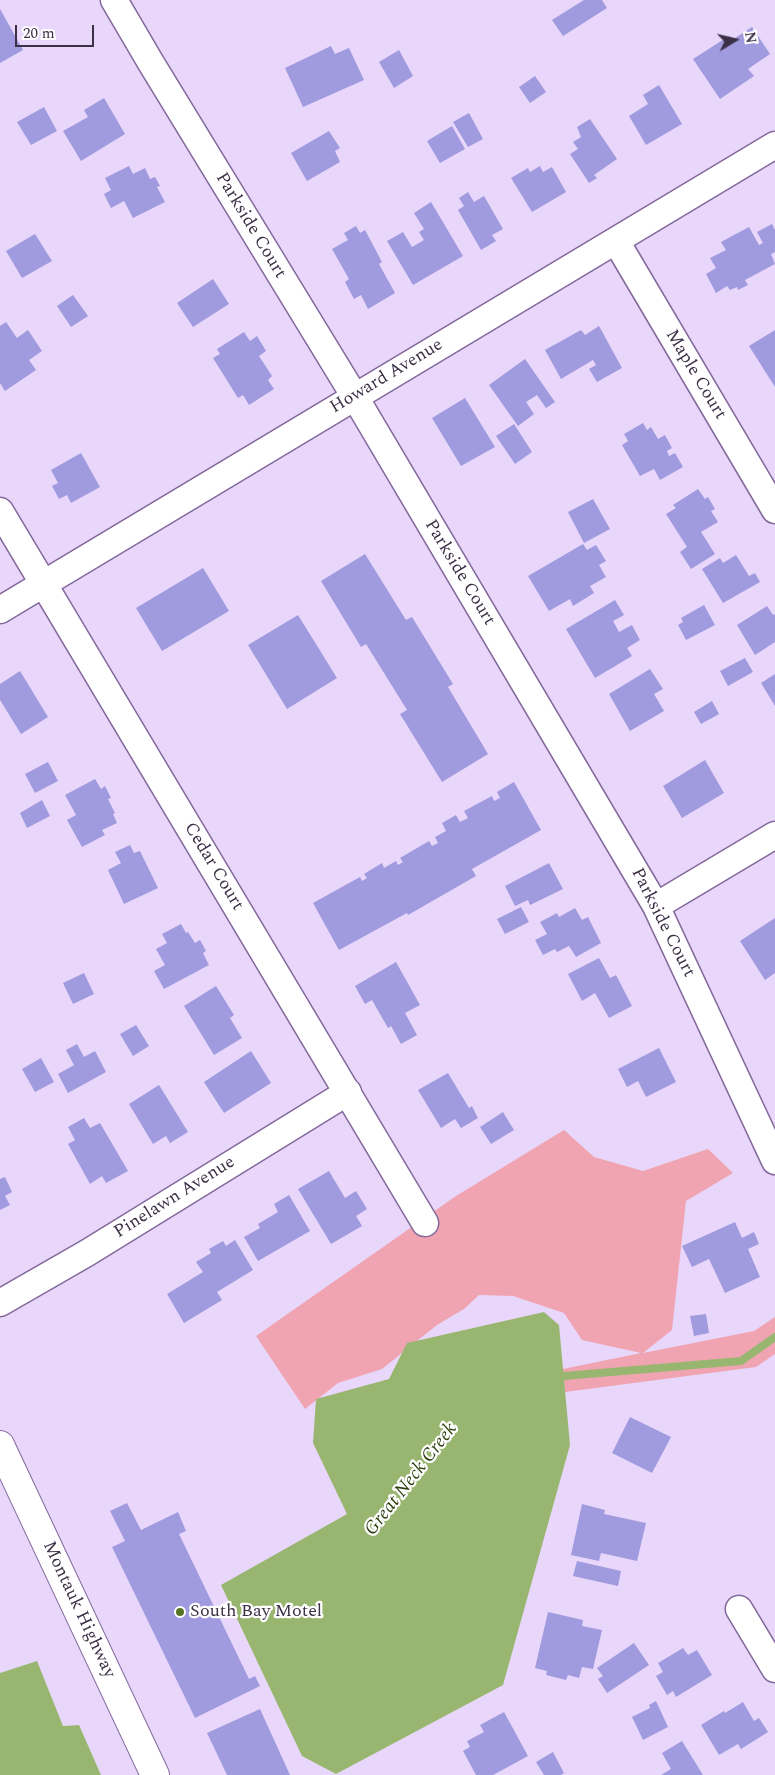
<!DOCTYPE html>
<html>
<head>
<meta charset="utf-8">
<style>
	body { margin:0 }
	#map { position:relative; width:775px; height:1775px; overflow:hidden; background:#e8d7fa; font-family:Spectral,serif }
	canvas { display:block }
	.north { position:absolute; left:710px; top:15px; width:50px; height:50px; -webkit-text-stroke:4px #fff; paint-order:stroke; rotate:81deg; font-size:14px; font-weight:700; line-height:20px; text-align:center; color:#3c3047 }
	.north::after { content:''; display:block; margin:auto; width:18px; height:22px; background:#3c3047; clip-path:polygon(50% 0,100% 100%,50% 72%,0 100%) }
	.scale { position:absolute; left:15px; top:25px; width:79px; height:22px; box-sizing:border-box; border:2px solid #3c3047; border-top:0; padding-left:6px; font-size:15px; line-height:18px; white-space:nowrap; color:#3c3047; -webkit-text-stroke:4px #fff; paint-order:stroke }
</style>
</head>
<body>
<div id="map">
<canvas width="775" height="1775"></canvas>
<div class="north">N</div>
<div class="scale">20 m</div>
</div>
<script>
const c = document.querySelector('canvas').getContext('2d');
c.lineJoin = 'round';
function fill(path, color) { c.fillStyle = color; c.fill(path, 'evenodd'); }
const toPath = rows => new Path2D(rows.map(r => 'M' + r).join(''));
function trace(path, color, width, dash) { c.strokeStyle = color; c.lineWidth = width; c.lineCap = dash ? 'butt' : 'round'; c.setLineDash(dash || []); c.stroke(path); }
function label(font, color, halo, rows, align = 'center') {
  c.font = font + ' Spectral,serif'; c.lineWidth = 4.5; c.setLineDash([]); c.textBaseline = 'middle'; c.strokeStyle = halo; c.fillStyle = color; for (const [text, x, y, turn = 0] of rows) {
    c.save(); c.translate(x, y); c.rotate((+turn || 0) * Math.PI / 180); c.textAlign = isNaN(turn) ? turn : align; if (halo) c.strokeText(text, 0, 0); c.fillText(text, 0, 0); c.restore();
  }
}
const green = toPath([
	[564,1130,594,1157,643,1171,708,1149,733,1173,686,1201,672,1330,643,1353,754,1331,775,1317,775,1354,756,1367,565,1392,563,1369,641,1353,582,1340,564,1313,513,1296,479,1295,464,1309,437,1325,382,1369,338,1383,305,1409,256,1336,456,1196]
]);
const water = toPath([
	[544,1312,559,1325,570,1445,503,1685,336,1774,302,1756,221,1585,347,1514,313,1443,316,1399,389,1379,407,1343],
	[37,1661,63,1726,79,1725,101,1775,0,1775,0,1673]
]);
const stream = toPath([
	[556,1380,564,1376,741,1361,775,1337]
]);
const building = toPath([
	[584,0,602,0,607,8,563,36,552,20],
	[0,9,23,50,0,63],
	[752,27,770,54,748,69,754,76,720,99,693,59,729,36,732,40],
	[331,46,335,54,349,48,364,80,303,107,285,68],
	[399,50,413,76,394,88,379,62],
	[535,76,546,92,530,103,519,87],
	[659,85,682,124,646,145,629,116,648,104,643,95],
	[104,98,125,134,81,161,63,131,88,117,84,110],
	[44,107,57,131,31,145,17,122],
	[469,113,483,139,468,147,453,122],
	[590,119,617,159,594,175,597,178,589,183,570,154,578,149,573,142,581,137,577,127],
	[452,126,465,149,440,163,427,141],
	[329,131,340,148,335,151,340,162,307,181,291,153],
	[129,166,133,174,145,168,150,179,155,177,160,186,157,187,165,202,133,218,124,201,111,208,104,194,111,190,105,178],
	[540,166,543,172,552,167,566,192,532,212,511,178,528,168,530,172],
	[468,192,474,202,484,196,503,229,492,235,496,241,481,250,458,210,464,206,459,198],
	[431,202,463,256,413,285,387,241,403,232,412,247,424,240,419,232,424,229,414,213],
	[772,224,775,230,775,252,771,254,775,264,745,280,748,285,738,290,737,287,730,290,727,286,716,293,706,274,716,268,710,258,726,250,721,242,749,227,759,245,763,243,757,232],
	[356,226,360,233,365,230,382,262,379,264,395,293,368,309,361,295,354,299,345,282,349,279,332,249,348,240,344,233],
	[35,234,52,261,22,278,6,251],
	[213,279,229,304,193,327,177,303],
	[73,295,88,316,71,327,57,306],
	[6,322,17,338,28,330,42,351,29,360,36,370,5,391,0,383,0,326],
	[599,326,622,368,597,382,589,369,596,365,593,360,561,379,545,350,581,330,585,335],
	[775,330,775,387,749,346],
	[244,332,250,341,257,336,266,351,259,356,272,376,268,380,274,389,249,405,243,395,238,398,213,358,220,354,217,349],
	[525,359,555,402,546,408,537,395,526,402,534,414,518,426,489,385],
	[465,398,495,447,461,466,432,418],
	[643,423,647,430,651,427,658,439,665,435,672,448,667,451,669,456,675,453,683,467,660,480,654,469,640,476,622,445,628,441,624,434],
	[514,424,532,452,515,464,496,436],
	[81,453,100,487,71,503,67,495,59,499,52,486,58,483,51,470],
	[698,489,705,499,708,497,715,509,711,511,718,522,701,532,715,554,691,569,680,552,687,547,666,514,676,508,673,505],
	[593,499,610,529,584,543,568,512],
	[583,544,587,550,596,545,606,561,599,565,606,577,590,586,594,593,573,606,570,599,549,611,528,576],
	[365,554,406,620,412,617,453,684,448,687,488,754,442,782,400,714,407,710,366,644,361,647,321,581],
	[736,555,749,576,755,573,760,582,723,603,702,569,720,558,723,563],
	[203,568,229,611,162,651,136,608],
	[615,600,624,615,613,621,619,632,632,625,640,640,627,648,632,656,595,678,566,629],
	[704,605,715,625,686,640,678,625,683,622,681,618],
	[767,606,773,615,775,614,775,642,755,655,737,625],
	[298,615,337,678,287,709,248,645],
	[745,658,753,672,728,686,720,671],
	[650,669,663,689,654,694,664,711,630,731,609,694],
	[20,671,48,717,21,734,0,700,0,684],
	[775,674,775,706,761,683],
	[712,701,719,714,701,724,694,712],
	[705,760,724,793,682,818,663,786],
	[48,762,58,781,35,793,25,774],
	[95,779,101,789,105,786,111,798,108,799,115,813,113,814,117,823,102,830,105,835,82,847,67,820,76,815,65,795],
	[514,782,541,830,472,869,476,876,408,915,407,913,339,950,313,903,360,877,362,881,367,878,364,874,382,863,384,868,396,861,398,865,403,862,400,858,429,841,432,846,438,843,435,837,446,831,442,823,456,815,460,822,468,818,464,811,492,796,494,801,500,798,497,792],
	[42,800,50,816,27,828,20,813],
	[130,845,134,853,140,851,158,888,124,904,108,870,121,863,115,852],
	[549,863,563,889,530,905,528,900,515,906,505,886],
	[521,907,529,922,505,934,497,919],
	[575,908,582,920,588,917,601,943,576,957,569,946,557,952,555,949,543,955,535,940,547,934,540,922,557,913,559,917],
	[775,918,775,973,765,980,740,941],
	[181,924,186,933,188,932,195,943,200,940,206,951,203,953,209,965,164,989,154,971,165,965,156,949,167,943,162,934],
	[599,958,610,978,616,975,632,1006,609,1018,595,993,582,1001,568,974],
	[396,962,420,1005,405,1013,417,1035,401,1044,391,1026,388,1028,372,1000,365,1004,355,986],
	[84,973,94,994,73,1004,63,983],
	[216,986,234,1015,230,1018,242,1038,214,1055,184,1006],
	[136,1025,149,1046,133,1056,120,1034],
	[77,1044,84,1057,95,1051,106,1072,68,1093,58,1074,74,1065,66,1050],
	[659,1048,676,1082,646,1097,638,1081,627,1087,618,1069],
	[251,1051,271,1083,224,1113,204,1082],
	[41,1058,54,1082,35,1092,22,1069],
	[448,1073,469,1108,472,1106,478,1118,461,1128,455,1119,441,1128,418,1090],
	[159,1085,188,1132,170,1143,166,1136,153,1144,129,1104],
	[503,1112,514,1130,491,1144,480,1127],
	[84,1118,90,1128,100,1123,128,1171,106,1183,102,1176,90,1184,68,1144,75,1140,68,1127],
	[329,1171,345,1198,356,1191,367,1209,356,1216,362,1226,331,1244,298,1189],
	[5,1177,12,1192,5,1196,10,1205,0,1210,0,1179],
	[289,1195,310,1231,258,1261,244,1237,260,1228,258,1224,278,1212,274,1204],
	[735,1222,742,1238,754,1232,759,1244,748,1249,760,1277,725,1293,709,1259,692,1267,682,1246],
	[235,1240,253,1270,217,1292,222,1300,184,1323,167,1294,203,1272,196,1262,211,1253,209,1249,223,1241,226,1246],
	[706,1314,709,1333,694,1336,690,1316],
	[630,1417,671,1437,652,1473,612,1453],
	[127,1503,141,1530,178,1512,186,1531,179,1534,249,1679,255,1676,260,1686,195,1718,112,1547,125,1541,110,1511],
	[582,1504,605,1510,604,1514,646,1523,637,1561,601,1553,599,1561,571,1555],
	[577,1561,621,1571,618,1586,573,1576],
	[548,1612,583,1620,582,1626,602,1630,593,1669,582,1667,579,1678,568,1675,566,1680,546,1675,547,1671,535,1668],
	[634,1643,649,1665,607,1693,598,1679,603,1676,597,1668],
	[683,1648,688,1655,697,1650,712,1675,676,1697,673,1691,667,1695,656,1676,663,1672,658,1663],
	[656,1701,668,1727,643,1740,632,1717,650,1708,649,1705],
	[743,1702,754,1721,759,1718,768,1732,741,1749,738,1744,719,1755,701,1725,724,1711,725,1713],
	[260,1709,290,1775,227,1775,207,1733],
	[504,1712,528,1756,493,1775,476,1775,463,1751,470,1747,467,1741,484,1732,480,1725],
	[682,1741,703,1775,661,1775,671,1769,662,1753],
	[553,1752,564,1773,561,1775,544,1775,536,1762]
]);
const minor = toPath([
	[114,0,151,63,355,397,656,906,775,1161],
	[616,241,775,510],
	[0,511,425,1223],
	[0,610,775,145],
	[656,906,775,835],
	[0,1303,87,1253,348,1092],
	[739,1609,775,1669]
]);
const major = toPath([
	[0,1445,155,1775]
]);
const markers = [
	[180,1612,5,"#557226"]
];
const streetNames = [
	["Parkside Court",250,226,59],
	["Maple Court",695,375,59],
	["Howard Avenue",387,377,-31],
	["Parkside Court",459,573,59],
	["Cedar Court",213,867,59],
	["Parkside Court",662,923,63],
	["Pinelawn Avenue",175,1198,-32],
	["Montauk Highway",78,1610,65]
];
const poiNames = [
	["South Bay Motel",190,1612]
];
const waterNames = [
	["Great Neck Creek",412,1480,-52]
];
fill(green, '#f0a4b2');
fill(water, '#99b671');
trace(stream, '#99b671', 8);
fill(building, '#a09ade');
trace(minor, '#83689c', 29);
trace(major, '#83689c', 30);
trace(minor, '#fff', 26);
trace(major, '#fff', 28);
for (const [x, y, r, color] of markers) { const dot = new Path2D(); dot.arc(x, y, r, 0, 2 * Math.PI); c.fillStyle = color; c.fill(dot); trace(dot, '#fff', 2); }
label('18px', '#3c3047', '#fff', streetNames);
label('18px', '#3c3047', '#fff', poiNames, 'left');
label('italic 19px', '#2c3e0b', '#fff', waterNames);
</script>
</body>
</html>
